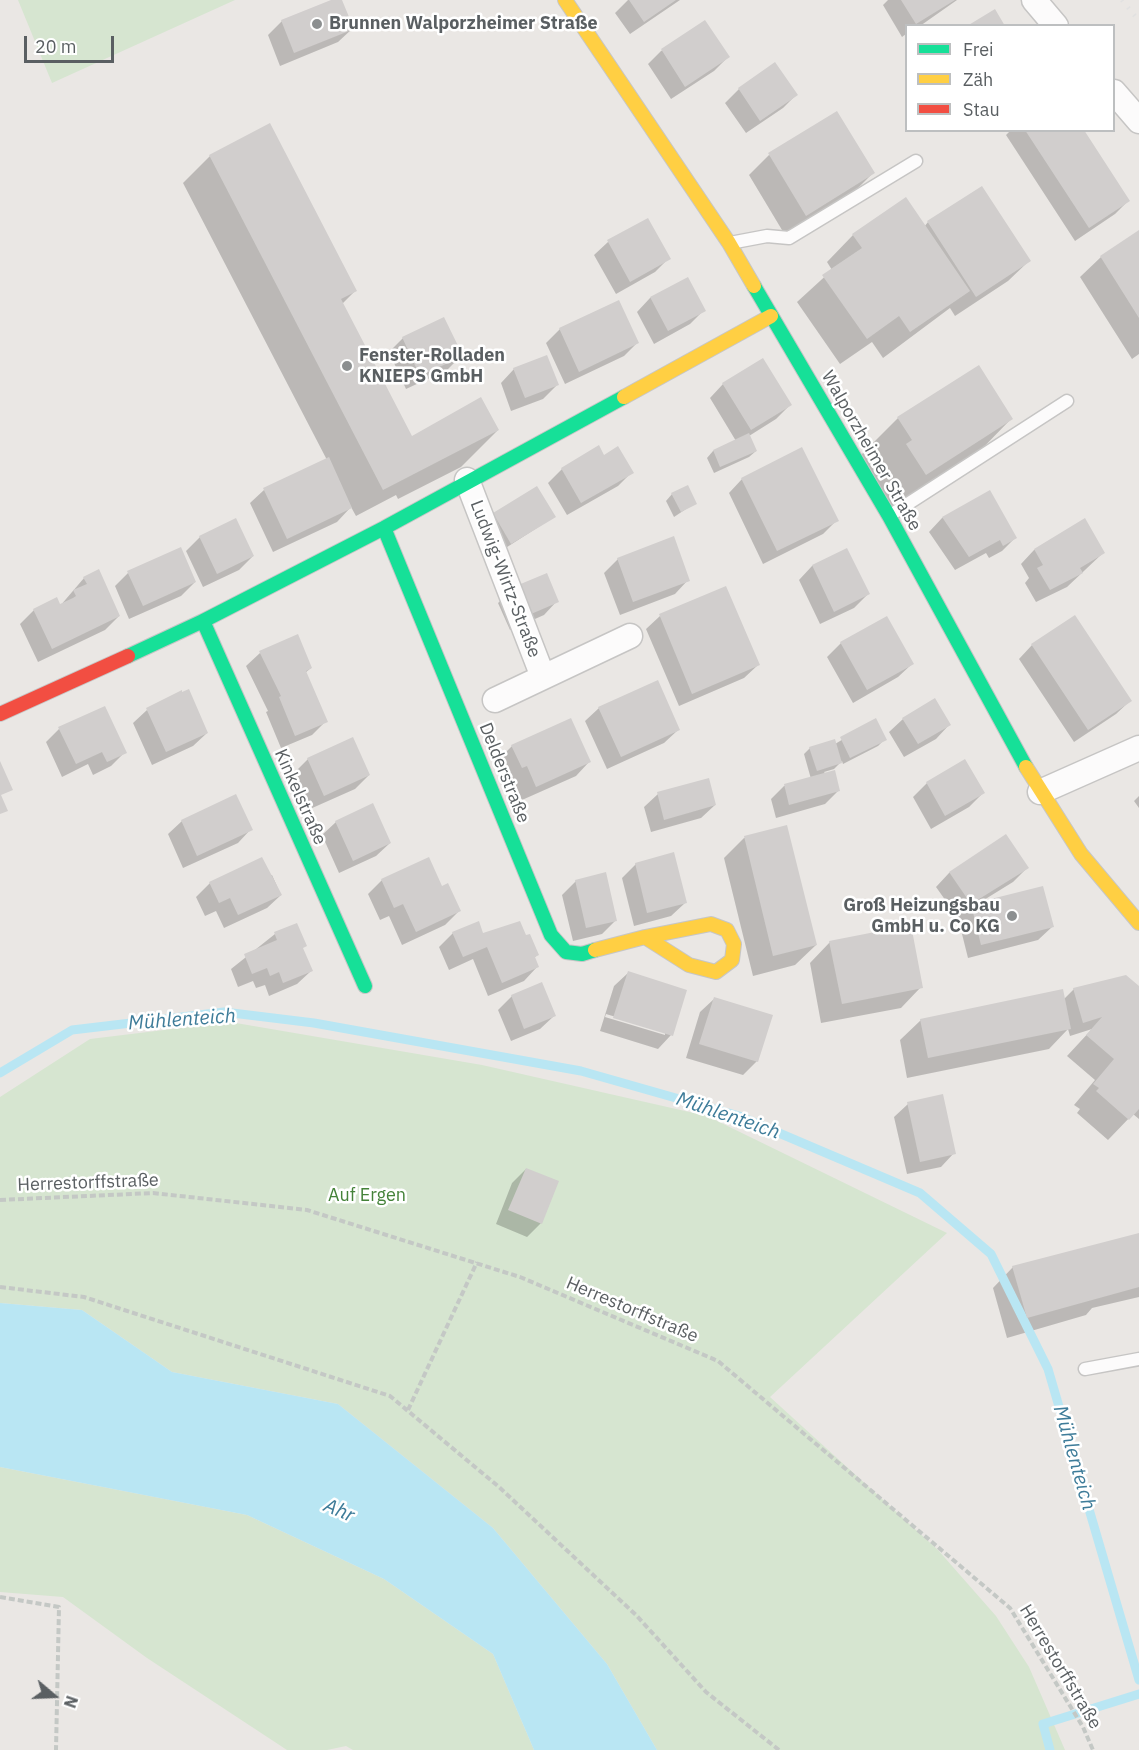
<!DOCTYPE html>
<html>
<head>
<meta charset="utf-8">
<style>
	body { margin:0 }
	#map { position:relative; width:1139px; height:1750px; overflow:hidden; background:#eae7e4; font-family:"IBM Plex Sans",sans-serif }
	canvas { display:block }
	.legend { position:absolute; left:905px; top:24px; width:210px; height:108px; box-sizing:border-box; background:#fff; border:2px solid #bdbfc0; margin:0; padding:8px 10px; list-style:none; font-size:18px; color:#5a5f62 }
	.legend li { display:flex; align-items:center; gap:12px; height:30px }
	.legend b { width:30px; border:2px solid #bdbfc0 }
	.north { position:absolute; left:24px; top:1666px; width:60px; height:60px; -webkit-text-stroke:4px #fff; paint-order:stroke; rotate:109deg; font-size:16px; font-weight:700; line-height:24px; text-align:center; color:#5a5f62 }
	.north::after { content:''; display:block; margin:auto; width:21px; height:27px; background:#5a5f62; clip-path:polygon(50% 0,100% 100%,50% 72%,0 100%) }
	.scale { position:absolute; left:24px; top:36px; width:90px; height:27px; box-sizing:border-box; border:3px solid #5a5f62; border-top:0; padding-left:8px; font-size:18px; line-height:21px; white-space:nowrap; color:#5a5f62; -webkit-text-stroke:4px #fff; paint-order:stroke }
</style>
</head>
<body>
<div id="map">
<canvas width="1139" height="1750"></canvas>
<ul class="legend">
<li><b style="height:8px;background:#16e098"></b>Frei</li>
<li><b style="height:8px;background:#ffcf43"></b>Zäh</li>
<li><b style="height:8px;background:#f24e42"></b>Stau</li>
</ul>
<div class="north">N</div>
<div class="scale">20 m</div>
</div>
<script>
const c = document.querySelector('canvas').getContext('2d');
c.lineJoin = 'round';
function fill(path, color) { c.fillStyle = color; c.fill(path, 'evenodd'); }
const toPath = rows => new Path2D(rows.map(r => 'M' + r).join(''));
function trace(path, color, width, dash) { c.strokeStyle = color; c.lineWidth = width; c.lineCap = dash ? 'butt' : 'round'; c.setLineDash(dash || []); c.stroke(path); }
function label(font, color, halo, rows, align = 'center') {
  c.font = font + ' "IBM Plex Sans",sans-serif'; c.lineWidth = 5; c.setLineDash([]); c.textBaseline = 'middle'; c.strokeStyle = halo; c.fillStyle = color; for (const [text, x, y, turn = 0] of rows) {
    c.save(); c.translate(x, y); c.rotate((+turn || 0) * Math.PI / 180); c.textAlign = isNaN(turn) ? turn : align; if (halo) c.strokeText(text, 0, 0); c.fillText(text, 0, 0); c.restore();
  }
}
const green = toPath([
	[18,0,235,0,52,83],
	[230,1022,482,1065,707,1116,947,1233,770,1397,938,1550,996,1616,1029,1667,1065,1750,657,1750,607,1664,493,1528,338,1404,172,1372,82,1310,0,1303,0,1097,90,1039],
	[0,1467,247,1515,384,1579,493,1654,534,1750,353,1750,346,1746,327,1750,287,1750,147,1658,63,1597,0,1592]
]);
const water = toPath([
	[0,1303,82,1310,172,1372,338,1404,493,1528,607,1664,657,1750,534,1750,493,1654,384,1579,247,1515,0,1467]
]);
const shadow = toPath([
	[335,0,341,0,352,29,338,42,280,66,268,35,282,21],
	[628,0,680,0,630,34,615,13],
	[888,0,957,0,920,26,906,26,906,34,902,37,883,5],
	[705,22,728,57,714,71,671,99,648,64,661,51],
	[775,64,796,95,783,108,746,133,725,103,739,89],
	[1011,130,1082,130,1128,201,1115,214,1075,241,1006,135],
	[769,155,873,173,853,193,785,235,749,175],
	[210,156,355,291,342,304,411,438,498,430,461,467,398,499,396,495,356,516,351,507,337,522,273,552,250,503,264,490,327,460,183,183],
	[647,220,669,258,655,272,616,294,594,255,608,242],
	[928,222,1029,261,1008,281,955,316,950,308,883,358,872,342,840,364,797,302,832,270,827,262,853,235,924,227],
	[1139,232,1139,354,1132,359,1080,277,1101,257],
	[687,279,704,310,690,324,654,344,637,312,650,298],
	[560,329,637,343,624,356,565,384,546,343],
	[403,338,461,356,447,370,406,389,389,352],
	[514,369,557,385,543,399,511,411,501,383],
	[723,384,790,405,776,419,749,436,756,451,749,457,714,473,707,458,713,451,736,441,710,398],
	[898,418,1011,419,975,456,889,511,861,455],
	[603,457,632,472,618,486,567,515,548,483,562,469],
	[742,479,837,520,823,534,763,564,729,493],
	[537,488,554,517,504,549,487,520],
	[990,492,1015,538,1002,551,989,558,986,553,955,570,929,532,942,518],
	[672,494,695,503,674,517,666,501],
	[1085,520,1103,553,1067,587,1036,602,1025,583,1029,578,1021,564,1034,550],
	[200,537,253,556,239,570,203,587,186,551],
	[846,550,868,594,854,608,820,624,799,580,812,566],
	[618,559,688,580,675,594,620,615,604,573],
	[128,573,195,582,181,596,129,619,115,586],
	[84,578,119,616,105,630,38,662,20,624,34,610,60,606],
	[512,590,557,601,544,615,510,630,498,603],
	[660,616,758,665,744,678,679,706,646,629],
	[841,643,912,664,898,677,853,703,827,657],
	[1032,645,1130,701,1116,714,1074,742,1019,659],
	[260,653,311,668,305,673,326,721,312,735,281,748,266,712,268,711,246,666],
	[599,708,678,730,664,743,607,769,585,721],
	[147,710,207,733,193,746,152,765,133,723],
	[903,719,949,725,936,739,904,757,889,732],
	[875,720,885,739,878,746,843,764,842,761,834,769,824,772,839,790,825,804,776,818,771,799,784,786,811,779,804,754,810,748,835,744],
	[59,729,125,752,111,766,93,775,88,764,62,777,46,742],
	[512,746,589,762,576,776,522,800,513,779,508,781,498,760],
	[308,759,369,775,355,789,310,809,294,773],
	[964,761,983,793,969,807,931,829,913,797,927,783],
	[658,794,715,805,701,818,651,832,644,807],
	[1139,796,1139,808,1134,801],
	[182,821,251,829,238,843,183,868,168,834],
	[336,822,390,843,376,856,339,873,322,835],
	[786,827,816,945,795,965,753,976,724,858,744,838],
	[1006,836,1027,868,1013,882,979,903,1052,927,1038,940,968,958,958,918,936,887,949,873],
	[428,859,441,888,459,911,445,925,402,945,389,916,380,920,368,894,382,880],
	[636,864,685,903,671,916,634,926,622,878],
	[272,875,281,895,267,908,224,928,216,911,205,916,196,897,210,883],
	[576,881,616,920,602,934,573,941,562,895],
	[453,933,525,937,537,955,534,958,537,967,524,981,488,996,473,959,449,970,439,947],
	[275,934,302,949,311,971,297,984,269,996,265,985,256,988,253,981,238,987,231,969],
	[830,942,921,987,901,1008,821,1023,810,963],
	[628,973,671,1035,658,1049,600,1031,614,986],
	[606,1014,665,1032,665,1035,605,1017],
	[1139,988,1139,1119,1133,1114,1108,1140,1077,1113,1080,1109,1074,1105,1095,1080,1067,1056,1092,1029,1070,1036,1068,1029,1049,1049,907,1078,900,1040,921,1020,1063,1000,1074,989],
	[512,996,554,1016,540,1029,511,1041,498,1010],
	[714,999,757,1061,743,1075,686,1058,700,1012],
	[908,1104,954,1153,941,1167,907,1174,894,1117],
	[526,1169,541,1223,527,1237,496,1224,512,1183],
	[1139,1235,1139,1297,1092,1308,1086,1315,1007,1338,993,1288,1013,1267]
]);
const stream = toPath([
	[0,1073,72,1030,224,1012,314,1023,581,1071,739,1116,920,1193,991,1254,1048,1369,1139,1680],
	[1050,1750,1043,1724,1139,1694]
]);
const building = toPath([
	[331,0,342,0,354,29,294,53,281,20],
	[629,0,676,0,644,22],
	[901,0,955,0,916,24],
	[995,9,1005,26,967,26],
	[705,20,730,57,685,87,661,49],
	[775,62,798,95,760,121,738,88],
	[837,111,875,173,806,216,768,153],
	[270,123,357,291,341,299,412,436,481,397,499,430,383,490,209,155],
	[1025,130,1084,130,1130,201,1089,228],
	[982,186,1031,261,976,297,927,221],
	[906,197,970,291,910,332,899,316,867,339,822,275,862,248,852,234],
	[648,218,671,259,630,282,607,240],
	[1139,230,1139,318,1100,256],
	[688,277,706,311,668,331,650,297],
	[619,300,639,343,579,372,559,328],
	[444,317,463,356,420,376,402,337],
	[547,355,559,385,525,398,513,368],
	[763,358,792,405,751,430,722,383],
	[979,365,1013,419,926,475,906,444,912,440,897,417],
	[749,433,757,451,720,467,713,450],
	[599,445,604,455,618,446,634,473,581,503,561,468],
	[802,447,839,521,777,551,741,478],
	[329,457,352,508,287,539,263,488],
	[688,485,697,504,681,512,671,493],
	[537,486,556,517,511,544,493,513],
	[990,490,1017,538,1003,546,1000,540,969,557,942,517],
	[236,518,254,556,217,574,199,536],
	[1085,518,1105,553,1080,568,1083,573,1050,590,1037,568,1043,565,1034,549],
	[674,536,690,581,633,602,617,558],
	[181,547,196,582,143,606,127,571],
	[847,548,870,594,834,612,812,565],
	[99,569,120,616,52,649,33,609,57,597,60,604,73,598,76,596,73,590,87,584,83,577],
	[547,573,559,602,524,617,511,588],
	[726,586,760,665,692,694,659,614],
	[1075,615,1132,701,1088,730,1031,644],
	[887,616,914,664,867,690,840,642],
	[298,634,312,668,306,671,328,722,295,736,279,697,281,696,259,651],
	[658,680,680,730,621,757,598,707],
	[189,689,208,733,166,752,146,708,182,690,182,692],
	[935,698,951,725,918,744,902,718],
	[105,706,127,753,107,762,102,752,76,764,58,727],
	[571,718,591,762,536,787,527,766,522,768,511,745],
	[876,718,887,740,850,758,840,737],
	[353,737,370,775,324,796,307,758],
	[835,739,842,763,817,771,809,747],
	[965,759,985,793,945,816,926,782],
	[0,761,13,790,1,795,8,811,0,814],
	[835,770,840,791,789,805,784,784],
	[709,778,716,805,664,820,657,792],
	[236,794,253,830,197,856,181,820],
	[373,803,391,843,353,861,335,821],
	[787,825,817,945,773,956,744,836],
	[1006,834,1029,868,971,904,949,872],
	[674,852,687,903,647,913,635,863],
	[262,857,282,895,238,915,230,898,219,903,209,882],
	[429,857,442,886,448,883,461,911,416,932,403,904,394,908,381,879],
	[606,872,617,921,586,928,575,880],
	[1043,886,1054,927,981,945,971,904],
	[479,921,483,933,520,921,526,935,530,934,539,955,535,957,539,967,502,983,487,947,463,957,452,932],
	[297,923,307,946,303,948,313,971,283,983,279,972,270,976,267,968,252,974,244,954,277,940,274,932],
	[911,925,923,988,842,1004,829,941],
	[628,971,687,990,673,1036,613,1018],
	[1126,975,1139,986,1139,1109,1129,1120,1096,1091,1099,1088,1093,1084,1114,1059,1086,1035,1102,1017,1083,1023,1073,988],
	[542,982,556,1016,524,1029,511,995],
	[1063,989,1071,1029,928,1058,920,1019],
	[714,997,773,1015,758,1062,699,1044],
	[943,1094,956,1154,920,1162,907,1102],
	[526,1168,559,1181,542,1224,508,1210],
	[1139,1233,1139,1287,1027,1318,1012,1266]
]);
const path = toPath([
	[0,1200,153,1193,307,1210,520,1277,718,1361,1010,1608,1083,1727,1093,1750],
	[0,1287,84,1297,390,1396,499,1487,636,1615,706,1692,779,1750],
	[408,1410,477,1262],
	[0,1597,59,1607,56,1750]
]);
const lane = toPath([
	[730,243,767,236,789,238,916,161],
	[889,516,1067,401],
	[1085,1369,1139,1359]
]);
const street = toPath([
	[1034,0,1056,26],
	[1114,92,1139,121],
	[467,480,543,677],
	[495,700,630,636],
	[1040,792,1139,748]
]);
const fast = toPath([
	[754,286,889,516,1026,767],
	[384,528,551,935,566,952,582,954,595,950],
	[203,621,365,986],
	[128,656,203,621,384,528,624,397]
]);
const slow = toPath([
	[565,0,729,243,754,286],
	[624,397,771,316],
	[1026,767,1081,854,1139,923],
	[595,950,645,937,711,924,727,930,734,944,732,960,716,972,689,965,645,937]
]);
const jam = toPath([
	[0,714,128,656]
]);
const rail = toPath([
	[1122,0,1139,21]
]);
const markers = [
	[317,24,6,"#8c8f90"],
	[347,366,6,"#8c8f90"],
	[1012,916,6,"#8c8f90"]
];
const poiNames = [
	["Brunnen Walporzheimer Straße",329,24],
	["Fenster-Rolladen",359,356],
	["KNIEPS GmbH",359,377],
	["Groß Heizungsbau",1000,906,"right"],
	["GmbH u. Co KG",1000,927,"right"]
];
const streetNames = [
	["Walporzheimer Straße",871,451,60],
	["Ludwig-Wirtz-Straße",505,579,69],
	["Delderstraße",504,773,68],
	["Kinkelstraße",300,797,66],
	["Herrestorffstraße",88,1183,-2],
	["Herrestorffstraße",632,1310,23],
	["Herrestorffstraße",1060,1667,59]
];
const parkNames = [
	["Auf Ergen",367,1196]
];
const waterNames = [
	["Mühlenteich",182,1020,-4],
	["Mühlenteich",728,1116,19],
	["Mühlenteich",1074,1458,74],
	["Ahr",339,1511,23]
];
fill(green, '#d6e5d0');
fill(water, '#b9e6f3');
fill(shadow, '#0003');
trace(stream, '#b9e6f3', 9);
fill(building, '#d1cecd');
trace(lane, '#c6c5c4', 15);
trace(street, '#c6c5c4', 27);
trace(fast, '#c6c6c6', 16);
trace(slow, '#c6c6c6', 16);
trace(jam, '#c6c6c6', 16);
trace(path, '#c4c8c5', 4, [6, 3]);
trace(lane, '#fcfbfb', 12);
trace(street, '#fcfbfb', 24);
trace(fast, '#16e098', 14);
trace(slow, '#ffcf43', 14);
trace(jam, '#f24e42', 14);
trace(rail, '#e1e1e1', 4.5, [1.5, 8]);
for (const [x, y, r, color] of markers) { const dot = new Path2D(); dot.arc(x, y, r, 0, 2 * Math.PI); c.fillStyle = color; c.fill(dot); trace(dot, '#fff', 2); }
label('bold 18px', '#5a5f62', '#fff', poiNames, 'left');
label('18px', '#5a5f62', '#fff', streetNames);
label('18px', '#448239', '#fff', parkNames);
label('italic 20px', '#3e7c99', '#fff', waterNames);
</script>
</body>
</html>
